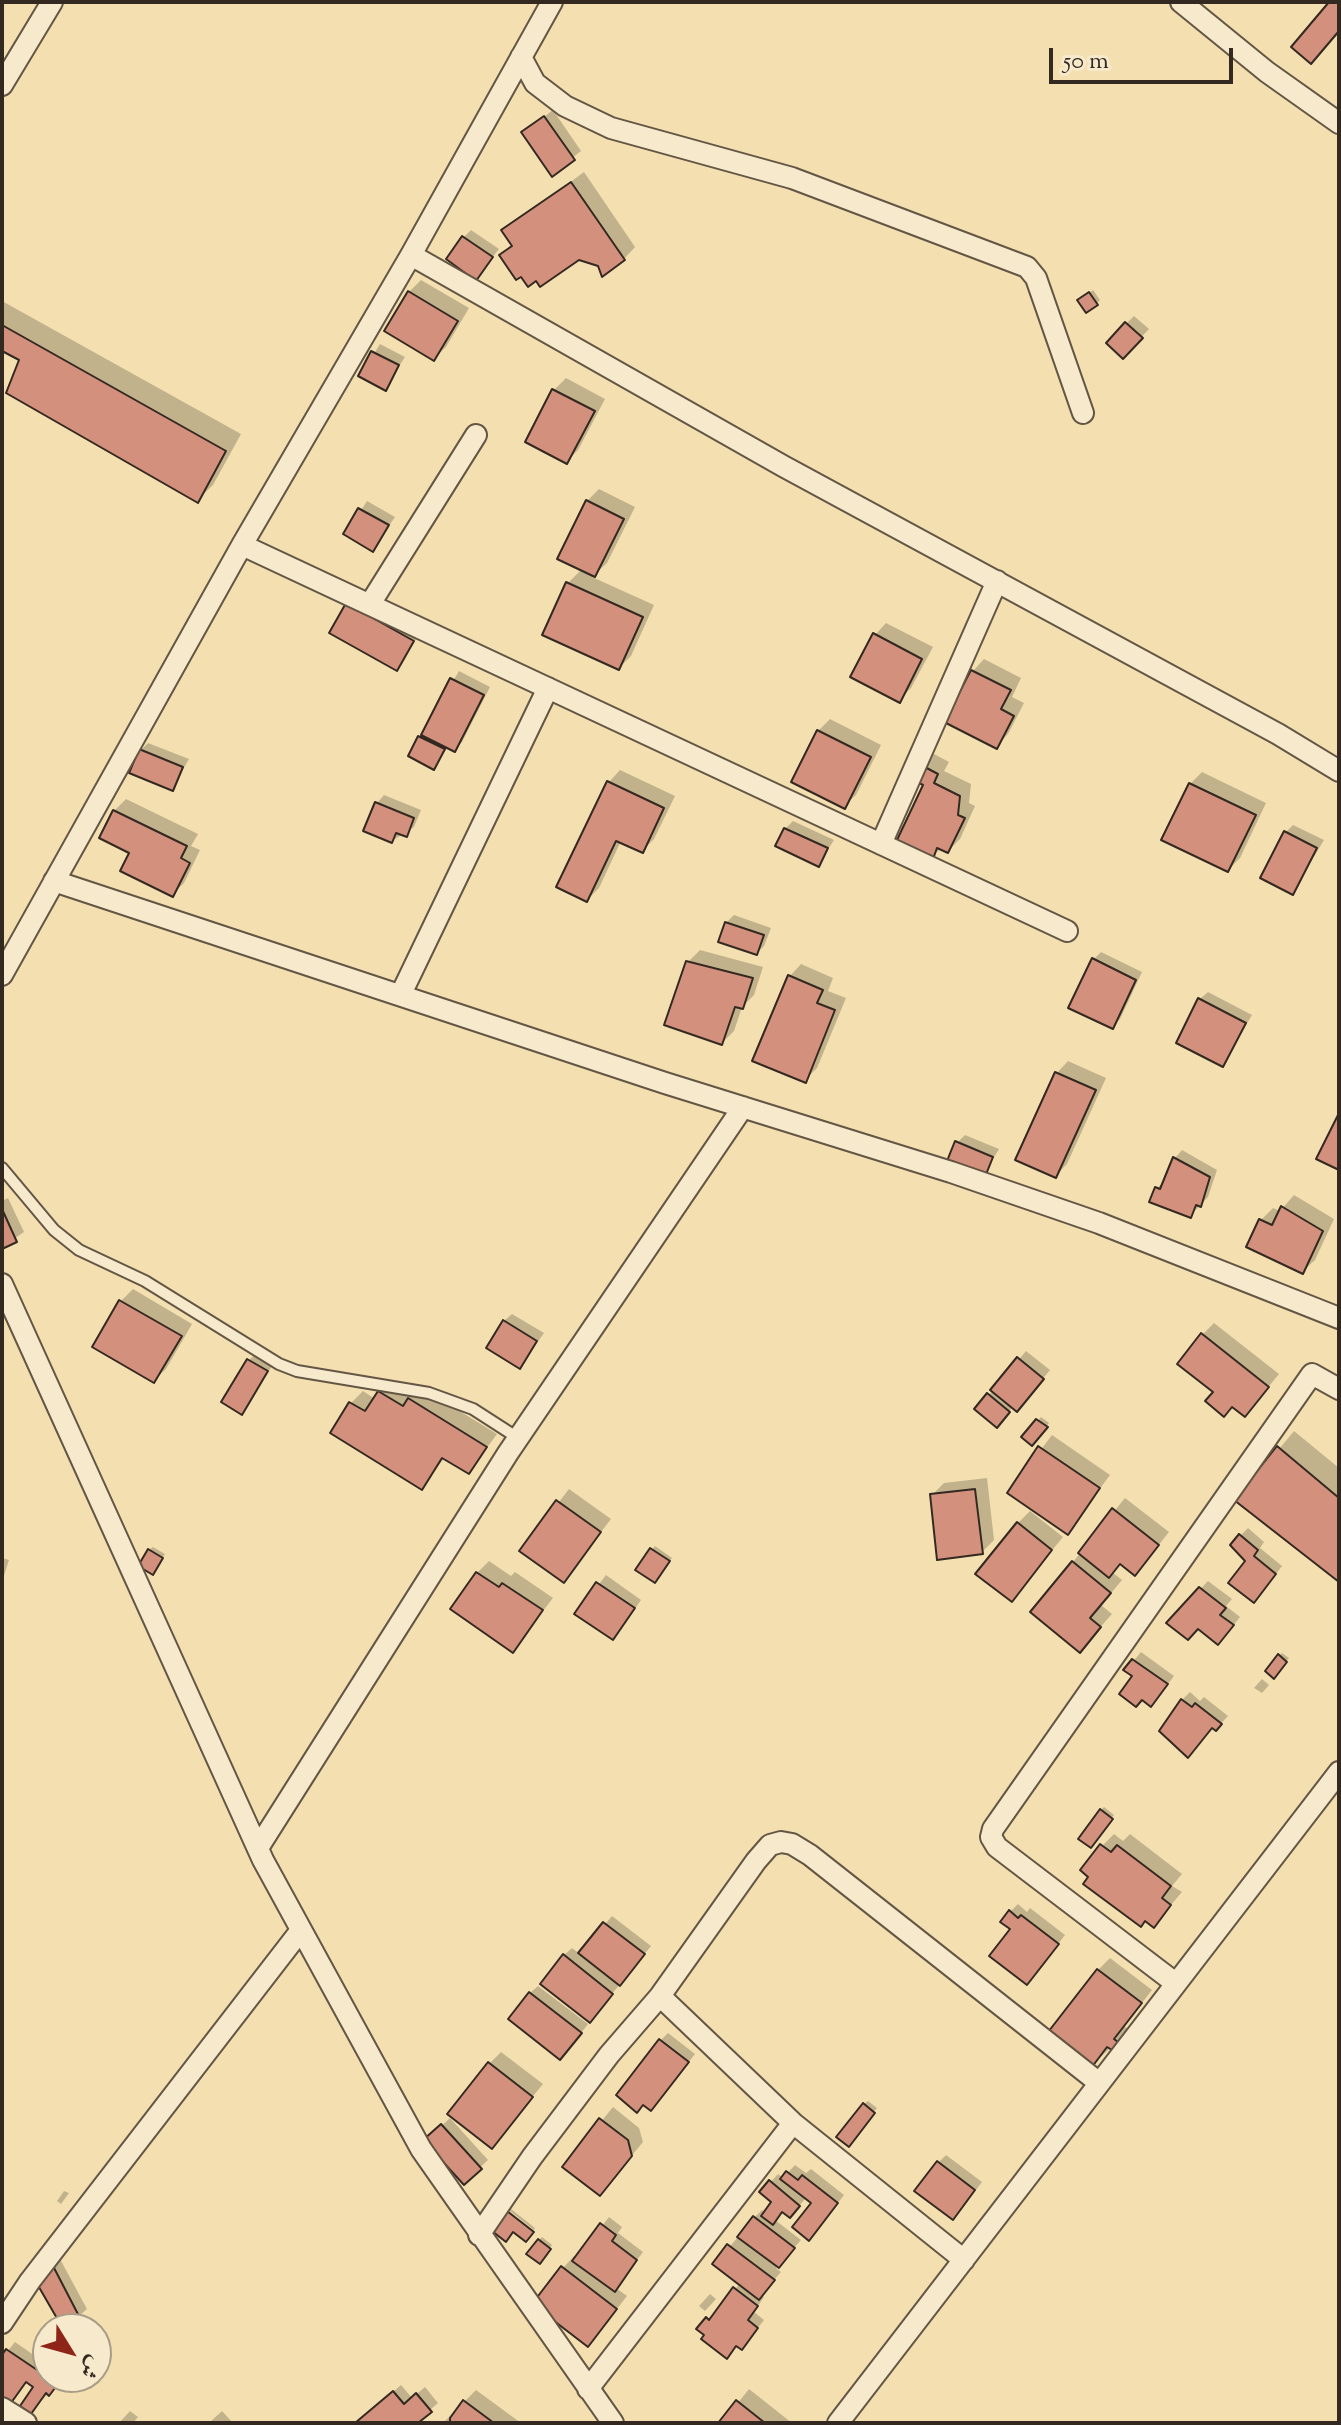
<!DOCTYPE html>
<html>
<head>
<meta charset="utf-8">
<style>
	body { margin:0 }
	#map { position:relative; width:1341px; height:2425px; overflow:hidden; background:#f3dfb0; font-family:"Sorts Mill Goudy",Amiri,serif }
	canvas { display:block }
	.frame { position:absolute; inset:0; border:4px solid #342921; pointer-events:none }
	.north { position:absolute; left:32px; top:2313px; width:80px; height:80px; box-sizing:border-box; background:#f7eacc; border:2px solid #a99d88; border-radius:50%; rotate:127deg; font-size:22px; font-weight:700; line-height:32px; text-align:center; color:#342921 }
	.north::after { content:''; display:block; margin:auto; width:28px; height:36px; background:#8f2418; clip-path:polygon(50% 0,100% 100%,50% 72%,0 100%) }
	.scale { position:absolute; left:1049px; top:48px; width:184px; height:36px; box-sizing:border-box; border:4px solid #342921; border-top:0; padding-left:10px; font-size:24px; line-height:28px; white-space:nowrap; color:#342921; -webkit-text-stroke:6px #f7eacc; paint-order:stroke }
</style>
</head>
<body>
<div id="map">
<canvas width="1341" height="2425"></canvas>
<div class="frame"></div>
<div class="north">ش</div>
<div class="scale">50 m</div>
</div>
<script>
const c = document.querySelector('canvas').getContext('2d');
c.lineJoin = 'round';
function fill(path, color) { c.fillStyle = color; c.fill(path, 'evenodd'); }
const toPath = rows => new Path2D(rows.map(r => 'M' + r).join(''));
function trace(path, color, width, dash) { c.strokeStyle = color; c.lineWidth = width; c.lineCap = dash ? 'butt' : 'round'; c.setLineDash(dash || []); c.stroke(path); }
const shadow = toPath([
	[553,110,581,151,552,174,523,133],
	[584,172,635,247,624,259,600,265,578,258,536,278,521,274,501,255,513,243,504,231],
	[471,230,499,249,476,278,464,237],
	[421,280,469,308,446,347,434,358,409,292],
	[1093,290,1100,300,1097,303,1083,298],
	[2,301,241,434,213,485,197,500,22,359,2,349],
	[1134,316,1149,329,1123,356,1108,342],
	[380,344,405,357,385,388,360,376],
	[566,378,605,399,578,450,566,462,554,390],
	[599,489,635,507,607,563,592,577,654,605,631,656,619,668,568,583,582,569,587,501],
	[367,501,395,517,373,549,346,534],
	[348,604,420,633,397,669],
	[886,623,933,647,911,688,899,700,875,635],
	[984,659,1021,678,1012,697,1024,703,1008,734,996,746,973,671],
	[459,671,490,687,462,742,455,750,448,747,434,767,420,737],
	[830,719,881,745,856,795,844,806,818,731],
	[148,743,189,759,172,789,141,750],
	[934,754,949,762,944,771,971,784,969,803,975,806,960,839,948,851,941,848,932,857,922,766],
	[620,770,675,796,654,839,642,851,621,841,599,888,587,900,609,782],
	[1202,772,1266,803,1240,858,1228,870,1190,784],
	[384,795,421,810,414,827,392,841,377,803],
	[126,799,198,834,191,846,200,850,184,883,172,895,132,852,102,837,114,811],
	[793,821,834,840,818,865,785,829],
	[1293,825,1324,840,1293,892,1286,832],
	[734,915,771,928,764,946,757,953,726,923],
	[700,950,763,967,754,995,742,1007,734,1031,722,1043,688,962],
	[1101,952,1142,972,1120,1019,1112,1027,1093,960],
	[801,964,833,978,828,991,846,998,817,1068,805,1080,790,976],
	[1208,992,1252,1015,1222,1065,1200,999],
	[1068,1061,1106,1078,1067,1164,1056,1175,1057,1073],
	[965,1135,999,1149,984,1174,957,1143],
	[1182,1150,1217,1170,1208,1197,1190,1216,1157,1188,1165,1181,1175,1158],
	[1294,1195,1334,1219,1315,1260,1303,1271,1248,1246,1261,1220,1273,1208,1280,1211],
	[8,1198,24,1232,2,1247,2,1201],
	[133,1289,192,1324,166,1369,154,1380,121,1301],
	[512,1314,544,1333,520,1367,504,1321],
	[1214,1323,1279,1374,1256,1402,1215,1391,1202,1335],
	[1026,1351,1050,1370,1024,1402,1013,1407,997,1425,989,1395],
	[257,1353,274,1363,242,1412,249,1360],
	[391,1380,415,1395,422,1388,497,1434,469,1472,445,1457,422,1487,351,1403,363,1391,375,1399],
	[1041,1417,1049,1423,1032,1444,1024,1437],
	[1294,1431,1339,1468,1339,1580,1237,1500],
	[1052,1435,1110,1475,1068,1532,1009,1492],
	[987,1478,994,1540,982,1552,932,1495,944,1483],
	[569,1489,611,1519,564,1580,522,1550],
	[1125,1498,1169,1532,1146,1561,1121,1563,1112,1572,1122,1580,1101,1605,1112,1614,1080,1650,1073,1562],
	[1030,1511,1063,1537,1011,1600,1018,1523],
	[1248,1528,1264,1542,1260,1548,1282,1566,1262,1593,1240,1536],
	[655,1546,672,1558,658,1577,638,1569],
	[153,1547,165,1554,156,1569,149,1550],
	[2,1558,9,1560,2,1582],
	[489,1561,511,1576,515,1572,553,1598,513,1650,477,1573],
	[606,1575,641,1600,620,1630,577,1613],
	[1208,1581,1232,1599,1226,1606,1240,1617,1226,1635,1169,1622],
	[1141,1652,1174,1676,1159,1696,1126,1670],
	[1282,1653,1289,1658,1277,1673,1279,1656],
	[1262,1679,1269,1685,1262,1693,1254,1688],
	[1190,1692,1200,1701,1204,1697,1228,1716,1216,1729,1182,1700],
	[1104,1807,1114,1815,1094,1842,1101,1810],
	[1114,1834,1123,1841,1130,1834,1182,1874,1172,1886,1182,1892,1154,1925,1146,1919,1102,1846],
	[1018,1904,1027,1912,1030,1908,1065,1935,1034,1975,1012,1929,1010,1912],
	[612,1916,651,1946,590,2021,564,1955,572,1948,580,1954],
	[1110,1958,1152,1990,1124,2026,1128,2029,1123,2036,1089,2068,1098,1970],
	[538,1986,588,2024,568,2050,530,1993],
	[668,2033,695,2054,658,2101,660,2041],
	[501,2052,543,2084,492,2146,489,2064],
	[868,2101,877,2108,851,2141,864,2104],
	[613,2107,639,2128,643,2142,600,2194,564,2167],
	[450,2118,488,2160,464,2182,426,2140],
	[946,2155,982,2182,961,2210,938,2163],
	[795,2165,806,2173,811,2169,844,2195,817,2230,814,2202,807,2197,797,2208,783,2210,775,2220,801,2240,776,2268,781,2272,761,2295,764,2297,754,2312,764,2320,742,2348,737,2345,726,2357,707,2319,717,2313,740,2283,715,2264,754,2218,762,2210,766,2213,774,2202,762,2192,778,2174,783,2178],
	[64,2191,69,2193,61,2204,57,2201],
	[511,2209,535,2228,534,2230,510,2211],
	[609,2217,622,2227,618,2233,643,2252,616,2288,627,2296,599,2332,563,2268,574,2256,577,2258],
	[542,2237,552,2245,542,2259,539,2240],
	[60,2259,87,2309,79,2316,39,2282],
	[710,2294,716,2299,705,2311,699,2306],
	[15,2342,48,2365,48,2377,63,2377,31,2412,36,2386,27,2380,2,2394,2,2358],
	[401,2385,412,2398,425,2387,438,2403,415,2423,357,2423],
	[749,2389,792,2423,722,2423],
	[476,2390,521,2423,443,2423],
	[130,2411,138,2417,133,2423,119,2423],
	[222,2411,233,2423,209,2423]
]);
const building = toPath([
	[1329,2,1339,2,1339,31,1311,64,1291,47,1329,2],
	[544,116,575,160,552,177,521,132,544,116],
	[571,182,625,260,602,277,598,266,579,260,540,287,536,281,528,287,521,277,516,280,499,255,512,246,501,230,571,182],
	[462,236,493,257,476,281,446,259,462,236],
	[408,291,458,321,434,361,384,331,408,291],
	[1089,292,1098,305,1086,313,1077,300,1089,292],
	[1125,322,1143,338,1123,359,1106,343,1125,322],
	[2,325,226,451,198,503,6,393,19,360,2,351,2,325],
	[371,351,399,365,386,391,358,376,371,351],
	[552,389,595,411,567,464,525,442,552,389],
	[586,500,624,519,595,577,557,559,586,500],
	[358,508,389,525,373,552,343,534,358,508],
	[566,582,643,617,619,670,542,635,566,582],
	[346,603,414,641,397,671,329,633,346,603],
	[873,633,922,659,900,703,850,677,873,633],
	[971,670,1011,690,1001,709,1014,716,997,749,944,722,971,670],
	[450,678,484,695,455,752,421,735,450,678],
	[817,730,871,757,845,809,791,782,817,730],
	[418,736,445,749,434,770,408,756,418,736],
	[139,749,183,767,173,791,129,773,139,749],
	[921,765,938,774,934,783,960,796,958,815,965,818,948,853,937,848,933,859,896,842,923,785,913,780,921,765],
	[607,781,664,808,643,853,616,841,587,902,556,887,607,781],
	[1189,783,1256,815,1228,872,1161,840,1189,783],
	[375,802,414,818,407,837,396,833,392,843,363,831,375,802],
	[113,810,187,846,181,858,190,863,173,897,120,871,129,853,99,838,113,810],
	[784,828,828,848,819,867,775,846,784,828],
	[1284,831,1317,848,1293,895,1260,878,1284,831],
	[725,922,764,935,757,955,718,942,725,922],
	[1092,958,1136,980,1113,1029,1068,1008,1092,958],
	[686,961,753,978,743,1009,735,1007,722,1045,664,1025,686,961],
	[788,975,823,990,817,1003,835,1010,806,1083,752,1061,788,975],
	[1198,998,1246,1023,1223,1067,1176,1043,1198,998],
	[1055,1072,1096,1090,1056,1178,1015,1160,1055,1072],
	[1339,1113,1339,1170,1316,1159,1339,1113],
	[955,1141,993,1157,985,1177,947,1161,955,1141],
	[1173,1157,1210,1177,1201,1207,1196,1205,1191,1218,1149,1202,1155,1187,1160,1189,1173,1157],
	[1281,1206,1323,1231,1303,1274,1246,1247,1259,1219,1272,1225,1281,1206],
	[2,1209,17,1242,2,1249,2,1209],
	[119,1300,182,1336,154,1383,92,1347,119,1300],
	[503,1320,537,1341,520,1369,486,1348,503,1320],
	[1201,1333,1269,1387,1245,1417,1232,1407,1224,1417,1205,1401,1213,1392,1177,1364,1201,1333],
	[1017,1357,1044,1379,1017,1412,990,1390,1017,1357],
	[247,1359,268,1371,242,1415,221,1402,247,1359],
	[378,1391,403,1406,408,1398,487,1447,469,1474,442,1458,422,1490,330,1433,349,1402,365,1411,378,1391],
	[987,1393,1010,1412,997,1428,974,1409,987,1393],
	[1036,1419,1048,1427,1032,1446,1021,1437,1036,1419],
	[1038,1446,1100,1488,1068,1535,1007,1493,1038,1446],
	[1277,1446,1339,1498,1339,1582,1234,1500,1277,1446],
	[975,1489,983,1554,937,1560,930,1494,975,1489],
	[556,1500,601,1532,564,1583,519,1551,556,1500],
	[1112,1508,1159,1545,1135,1576,1120,1564,1109,1578,1078,1553,1112,1508],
	[1017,1522,1052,1550,1012,1602,975,1574,1017,1522],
	[1239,1534,1258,1550,1254,1556,1276,1574,1254,1603,1228,1583,1245,1561,1230,1545,1239,1534],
	[650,1548,670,1561,655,1583,635,1570,650,1548],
	[148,1549,163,1558,153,1575,138,1566,148,1549],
	[1072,1561,1111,1593,1090,1618,1101,1627,1080,1653,1030,1612,1072,1561],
	[476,1572,499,1587,502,1583,543,1610,513,1653,450,1609,476,1572],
	[596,1582,635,1608,613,1640,574,1614,596,1582],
	[1199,1587,1226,1608,1220,1615,1234,1625,1218,1645,1198,1629,1188,1640,1166,1623,1199,1587],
	[1278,1654,1287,1662,1274,1679,1265,1671,1278,1654],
	[1132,1659,1168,1684,1151,1707,1142,1700,1136,1707,1119,1694,1132,1676,1123,1670,1132,1659],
	[1181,1699,1192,1707,1195,1703,1222,1724,1216,1731,1212,1728,1188,1758,1159,1731,1181,1699],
	[1100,1809,1113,1819,1091,1848,1078,1839,1100,1809],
	[1100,1844,1111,1852,1117,1845,1171,1886,1162,1898,1171,1905,1154,1928,1145,1921,1141,1927,1083,1884,1088,1877,1080,1870,1100,1844],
	[1009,1910,1018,1918,1021,1915,1059,1944,1027,1985,989,1956,1010,1929,1000,1922,1009,1910],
	[603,1922,645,1954,620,1986,578,1953,603,1922],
	[563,1954,613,1994,590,2023,540,1984,563,1954],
	[1097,1969,1142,2003,1114,2039,1118,2042,1112,2050,1107,2047,1089,2071,1045,2036,1097,1969],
	[529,1992,582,2033,560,2060,508,2019,529,1992],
	[659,2039,689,2062,651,2111,643,2105,637,2113,616,2095,659,2039],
	[488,2062,533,2097,492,2149,447,2114,488,2062],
	[863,2103,875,2113,849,2147,836,2137,863,2103],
	[599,2118,628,2140,632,2156,600,2196,562,2167,599,2118],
	[441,2124,482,2169,464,2185,423,2140,441,2124],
	[937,2161,975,2190,953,2220,914,2191,937,2161],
	[786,2171,798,2180,802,2175,838,2203,809,2241,792,2227,811,2203,780,2179,786,2171],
	[769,2180,800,2206,790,2218,782,2212,773,2225,761,2216,771,2202,759,2192,769,2180],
	[507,2211,534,2232,526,2242,513,2232,506,2242,492,2231,507,2211],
	[753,2216,795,2248,779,2268,737,2237,753,2216],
	[600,2223,616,2235,612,2241,637,2260,615,2292,572,2261,600,2223],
	[538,2239,551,2249,540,2264,526,2254,538,2239],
	[727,2244,775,2280,759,2300,712,2264,727,2244],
	[52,2264,80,2318,62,2327,36,2282,52,2264],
	[561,2266,617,2309,588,2347,532,2304,561,2266],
	[733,2287,758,2306,748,2320,758,2328,742,2350,736,2346,727,2359,701,2339,704,2335,696,2329,706,2317,709,2320,733,2287],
	[6,2349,58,2384,49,2396,46,2393,31,2414,20,2406,33,2387,26,2382,11,2403,2,2397,2,2355,6,2349],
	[393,2391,404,2404,416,2393,432,2412,418,2423,355,2423,393,2391],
	[463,2400,494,2423,450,2423,450,2418,463,2400],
	[736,2400,765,2423,718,2423,736,2400]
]);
const service = toPath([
	[2,1168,54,1230,79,1250,145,1281,279,1364,297,1371,429,1393,473,1409,518,1438]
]);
const minor = toPath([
	[1181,2,1267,72,1339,123],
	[521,57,535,83,565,106,611,128,792,178,1027,267,1036,278,1083,413],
	[2,85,52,2],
	[411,255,783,466,1278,734,1339,771],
	[242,545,1067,931],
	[370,604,476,435],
	[881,844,997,581],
	[54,881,665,1083,951,1172,1099,1223,1339,1318],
	[2,975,242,545,411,255,552,2],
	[401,994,548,688],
	[2,1284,263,1860,421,2149,613,2423],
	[258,1848,508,1453,743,1107],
	[1174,1982,997,1847,991,1837,993,1829,1312,1374,1339,1389],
	[660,1996,793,2123,964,2260],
	[479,2235,532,2157,609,2055,660,1996,756,1861,770,1845,781,1842,792,1844,810,1855,1098,2082],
	[2,2323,30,2281,301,1930],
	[588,2389,793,2123],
	[2,2408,26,2423],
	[838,2423,1339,1772]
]);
fill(shadow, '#0003');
fill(building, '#d3907c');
trace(building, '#342921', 2);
trace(service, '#645645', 14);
trace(minor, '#645645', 24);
trace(service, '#f7eacc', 10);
trace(minor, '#f7eacc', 20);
</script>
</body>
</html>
